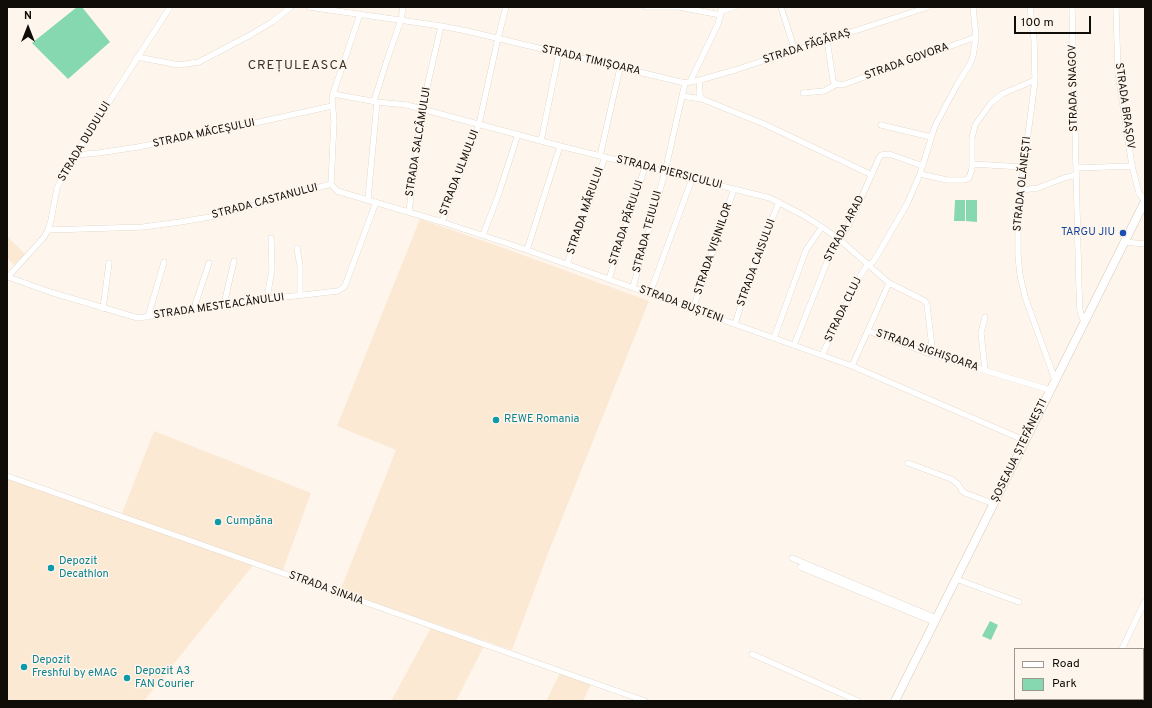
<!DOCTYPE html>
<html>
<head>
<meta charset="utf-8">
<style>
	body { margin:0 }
	#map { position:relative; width:1152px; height:708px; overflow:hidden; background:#fef6ed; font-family:Overpass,sans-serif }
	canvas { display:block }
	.frame { position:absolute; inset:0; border:8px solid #100c08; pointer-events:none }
	.legend { position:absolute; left:1014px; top:648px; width:130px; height:52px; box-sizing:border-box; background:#fef6ed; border:1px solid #9f9891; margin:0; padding:5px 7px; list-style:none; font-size:12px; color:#100c08 }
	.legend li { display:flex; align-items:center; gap:8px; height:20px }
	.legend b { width:20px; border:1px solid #9f9891 }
	.north { position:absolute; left:8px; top:8px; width:40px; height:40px; -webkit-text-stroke:3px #fef6ed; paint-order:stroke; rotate:0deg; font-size:11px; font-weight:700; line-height:16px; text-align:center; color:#100c08 }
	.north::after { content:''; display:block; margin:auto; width:14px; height:18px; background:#100c08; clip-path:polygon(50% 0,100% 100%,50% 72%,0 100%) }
	.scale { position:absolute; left:1014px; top:16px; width:77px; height:18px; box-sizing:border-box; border:2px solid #100c08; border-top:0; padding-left:5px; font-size:12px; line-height:14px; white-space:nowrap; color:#100c08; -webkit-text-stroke:3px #fef6ed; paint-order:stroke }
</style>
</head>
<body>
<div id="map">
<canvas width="1152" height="708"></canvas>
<div class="frame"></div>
<ul class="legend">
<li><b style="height:5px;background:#fff"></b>Road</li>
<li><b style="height:11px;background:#86d8b0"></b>Park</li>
</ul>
<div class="north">N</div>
<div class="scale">100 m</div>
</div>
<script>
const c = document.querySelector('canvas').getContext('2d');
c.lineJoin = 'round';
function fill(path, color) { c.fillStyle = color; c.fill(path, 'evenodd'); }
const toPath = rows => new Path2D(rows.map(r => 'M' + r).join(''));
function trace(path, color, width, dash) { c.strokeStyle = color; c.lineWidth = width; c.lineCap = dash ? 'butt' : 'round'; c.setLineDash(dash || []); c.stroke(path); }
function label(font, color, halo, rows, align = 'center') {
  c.font = font + ' Overpass,sans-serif'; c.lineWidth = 3; c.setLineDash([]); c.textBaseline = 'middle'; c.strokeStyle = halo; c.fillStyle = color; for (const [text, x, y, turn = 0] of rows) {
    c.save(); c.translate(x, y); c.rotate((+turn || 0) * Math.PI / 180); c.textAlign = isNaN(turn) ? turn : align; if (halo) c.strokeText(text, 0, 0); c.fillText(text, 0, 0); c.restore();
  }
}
const built = toPath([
	[420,219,501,247,649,301,549,551,512,650,340,591,396,450,337,426],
	[7,236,25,254,14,265,7,258],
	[154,431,311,493,282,573,254,564,144,701,7,701,7,476,121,516],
	[432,626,485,644,456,701,391,701],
	[561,671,592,682,583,701,546,701]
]);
const green = toPath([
	[77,7,82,7,110,42,68,79,32,43],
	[955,200,965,200,965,221,954,221],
	[966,200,977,200,977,222,966,221],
	[990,621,998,625,991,640,982,636]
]);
const street = toPath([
	[309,7,441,26,467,31,685,83,700,80,735,70,928,7],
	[646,7,679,7,721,15],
	[781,7,795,51],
	[1030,7,1034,39,1035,80,1018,212,1018,256,1020,275,1025,297,1055,380],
	[1072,7,1079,289,1080,311,1084,322],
	[1116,7,1118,73,1132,166,1139,193,1145,201],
	[721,11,734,7],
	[827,40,833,80,834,83,840,85,845,84,976,37],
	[137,57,179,65,199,62,252,34,272,22,291,7],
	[700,80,699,93,702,99,764,124,872,175],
	[690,82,718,24,722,7],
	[803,93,824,91,837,84],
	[333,94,377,102,407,105,560,146,770,198,801,214,822,227,840,240,889,283,925,301,927,305,933,355],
	[682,96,702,99],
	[374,101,387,60,401,20,403,7],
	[881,125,931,137],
	[541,141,559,53],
	[75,155,98,153,138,147,232,128,332,106],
	[600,156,620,68],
	[972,164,1024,167],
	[1076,168,1132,166],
	[920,174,947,180,964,180,969,178,972,169,972,138,975,125,991,103,1002,94,1035,80],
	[331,184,337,191,442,222,527,250,852,366,1026,441],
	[331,184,334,121,332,100,333,94,360,14],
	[1021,190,1038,188,1064,178,1076,175],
	[368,199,377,102],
	[409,211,422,109,441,26],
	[442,222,479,124,498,38,506,7],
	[48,230,143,227,180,222,210,217,331,184],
	[483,235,498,196,518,134],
	[1124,242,1145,244],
	[297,248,300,266,300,295],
	[527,250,560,146],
	[567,264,605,157],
	[8,277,50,292,138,318,224,304,338,291,344,287,346,283,376,202],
	[7,278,44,237,48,230,51,220,57,188,68,166,170,7],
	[609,279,645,167],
	[633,287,665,172,685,83],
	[650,293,692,179],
	[267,298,272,269,271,238],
	[224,304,234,261],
	[194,308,209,263],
	[103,309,109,263],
	[693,309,734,189],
	[148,317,164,262],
	[735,324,753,267,779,202],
	[868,331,933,355,1050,390],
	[774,338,806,250,822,227],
	[794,345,827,262,835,246,850,223,879,158,881,155,889,154,923,166],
	[822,355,859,278,867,265,873,262,878,254,907,204,920,174,935,126,958,83,970,64,973,56,976,37,973,7],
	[852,366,889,283],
	[985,370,981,333,985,317],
	[908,463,951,479,958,484,962,491,965,493,994,504],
	[7,476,645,701],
	[792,558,936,618],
	[800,567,934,622],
	[956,579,1019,602],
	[1122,649,1145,601],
	[752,654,858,701],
	[1099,701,1100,699]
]);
const secondary = toPath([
	[895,701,1145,201]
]);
const markers = [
	[1123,233,4,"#1a4fb4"],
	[496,420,4,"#0f9aa8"],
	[218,522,4,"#0f9aa8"],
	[51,568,4,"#0f9aa8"],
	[24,667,4,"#0f9aa8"],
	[127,678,4,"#0f9aa8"]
];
const streetNames = [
	["STRADA FĂGĂRAȘ",807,47,-18],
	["STRADA TIMIȘOARA",591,61,13],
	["STRADA GOVORA",907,62,-20],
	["STRADA SNAGOV",1074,88,-91],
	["STRADA BRAȘOV",1124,106,82],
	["STRADA MĂCEȘULUI",204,134,-12],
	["STRADA DUDULUI",85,142,-59],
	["STRADA SALCÂMULUI",419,142,-81],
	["STRADA ULMULUI",460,173,-69],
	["STRADA PIERSICULUI",669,173,14],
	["STRADA OLĂNEȘTI",1023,184,-84],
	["STRADA CASTANULUI",265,202,-15],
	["STRADA MĂRULUI",586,211,-71],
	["STRADA PĂRULUI",627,223,-72],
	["STRADA ARAD",845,229,-62],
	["STRADA TEIULUI",648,232,-75],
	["STRADA VIȘINILOR",714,249,-71],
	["STRADA CAISULUI",757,263,-70],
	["STRADA BUȘTENI",681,305,20],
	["STRADA MESTEACĂNULUI",219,307,-8],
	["STRADA CLUJ",844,310,-64],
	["STRADA SIGHIȘOARA",927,351,19],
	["ȘOSEAUA ȘTEFĂNEȘTI",1020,451,-64],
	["STRADA SINAIA",326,589,20]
];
const transitNames = [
	["TARGU JIU",1115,233]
];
const cultureNames = [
	["REWE Romania",504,420],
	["Cumpăna",226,522],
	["Depozit",59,562],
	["Decathlon",59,575],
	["Depozit",32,661],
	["Freshful by eMAG",32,674],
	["Depozit A3",135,672],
	["FAN Courier",135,685]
];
const quarterNames = [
	["CREȚULEASCA",298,66]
];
fill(built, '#fbe9d4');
fill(green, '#86d8b0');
trace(street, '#d4c8b9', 6);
trace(secondary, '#d4c8b9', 9);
trace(street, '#fff', 5.5);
trace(secondary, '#fff', 8);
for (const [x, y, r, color] of markers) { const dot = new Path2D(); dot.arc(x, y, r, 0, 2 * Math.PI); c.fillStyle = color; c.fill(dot); trace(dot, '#fef6ed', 1.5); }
label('11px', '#100c08', '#fef6ed', streetNames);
label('11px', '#164399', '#fef6ed', transitNames, 'right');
label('11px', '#0d838f', '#fef6ed', cultureNames, 'left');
c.letterSpacing = '1px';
label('13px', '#3c3226', '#fef6ed', quarterNames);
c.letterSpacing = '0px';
</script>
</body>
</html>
